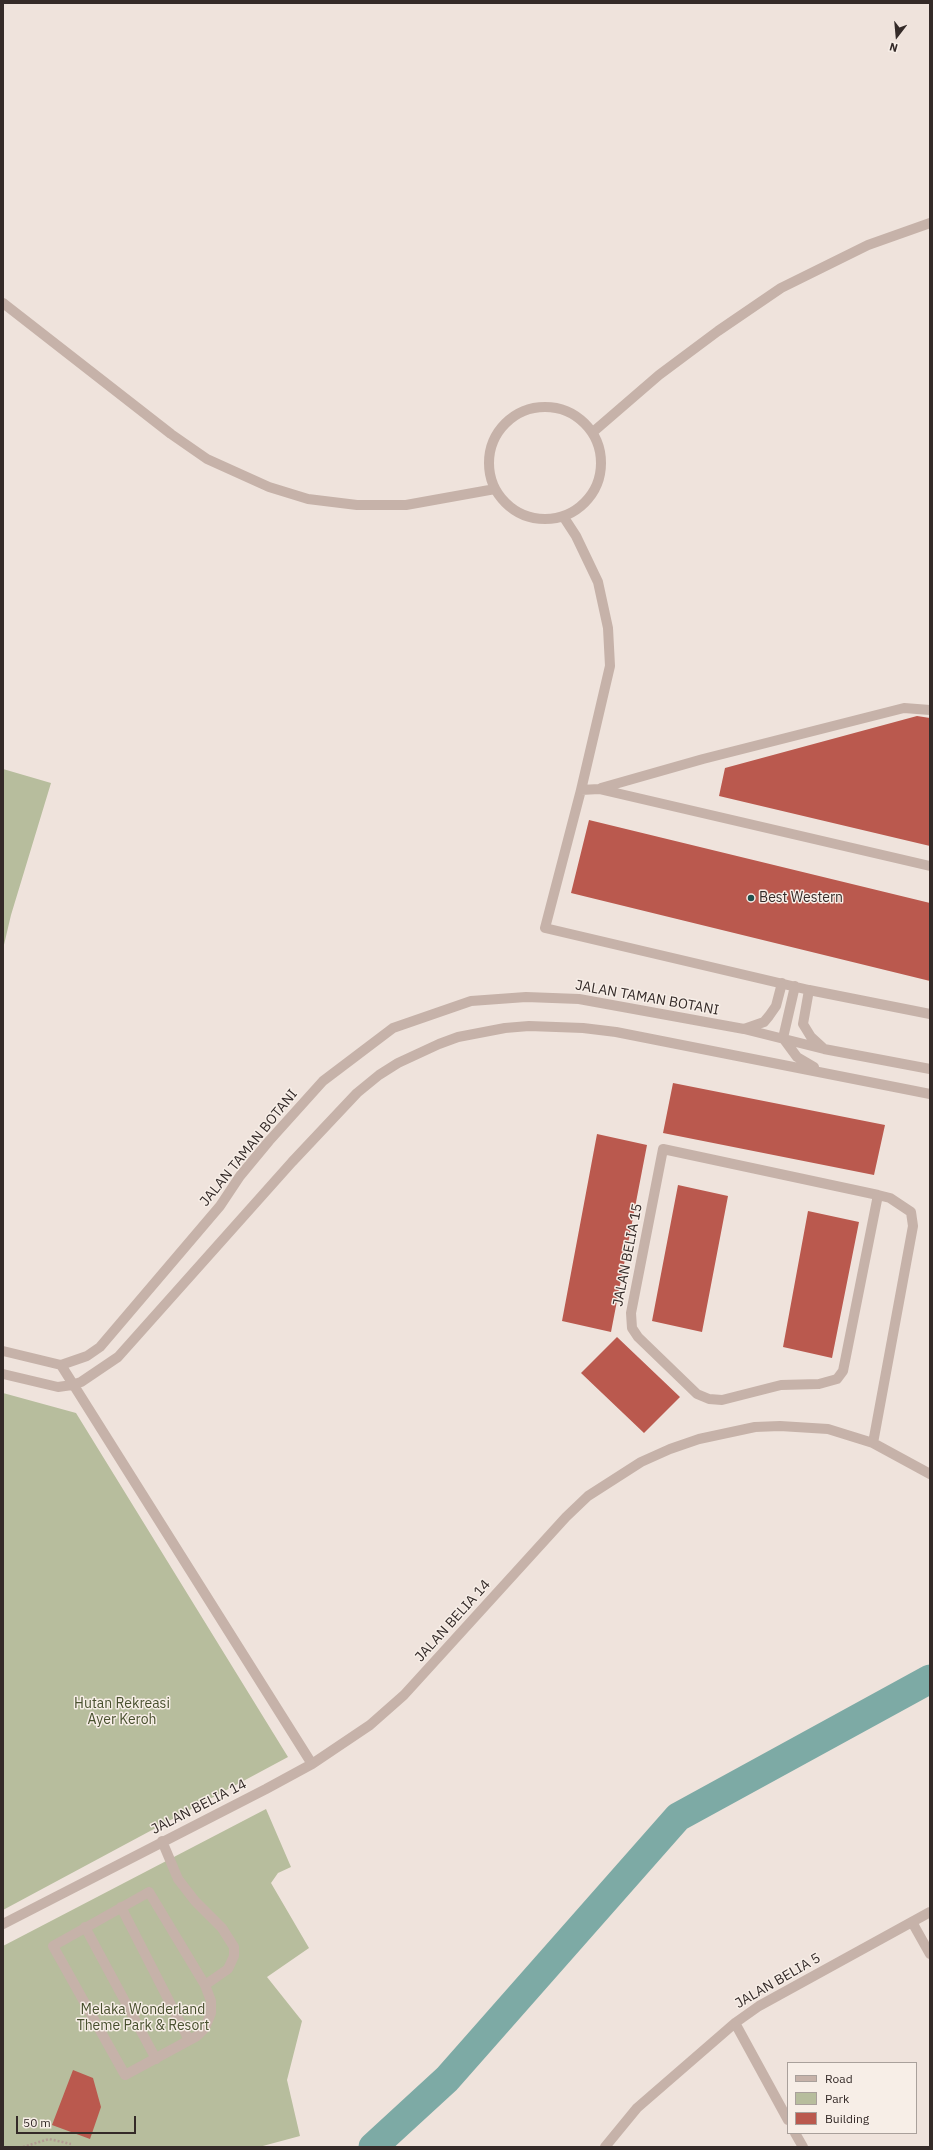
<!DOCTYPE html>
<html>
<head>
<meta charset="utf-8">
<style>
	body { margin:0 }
	#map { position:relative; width:933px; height:2150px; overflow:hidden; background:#efe3dc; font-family:"IBM Plex Sans",sans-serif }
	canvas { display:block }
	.frame { position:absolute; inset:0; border:4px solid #342a28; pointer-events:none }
	.legend { position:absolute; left:787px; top:2062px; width:130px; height:72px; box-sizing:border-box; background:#f7eee7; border:1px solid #a9a09b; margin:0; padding:5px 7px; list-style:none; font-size:12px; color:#342a28 }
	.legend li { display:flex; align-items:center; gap:8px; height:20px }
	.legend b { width:20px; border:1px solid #a9a09b }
	.north { position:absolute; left:877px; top:16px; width:40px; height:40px; -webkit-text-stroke:3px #f7eee7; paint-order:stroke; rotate:196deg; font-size:11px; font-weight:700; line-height:16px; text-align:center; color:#342a28 }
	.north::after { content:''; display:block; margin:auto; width:14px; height:18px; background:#342a28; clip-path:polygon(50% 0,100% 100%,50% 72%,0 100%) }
	.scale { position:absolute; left:16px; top:2116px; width:120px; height:18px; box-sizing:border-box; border:2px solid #342a28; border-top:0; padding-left:5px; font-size:12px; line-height:14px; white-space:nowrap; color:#342a28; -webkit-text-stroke:3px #f7eee7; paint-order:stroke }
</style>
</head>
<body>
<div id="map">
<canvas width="933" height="2150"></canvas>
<div class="frame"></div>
<ul class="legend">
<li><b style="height:5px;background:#c6b2a9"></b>Road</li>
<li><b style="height:11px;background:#b7bd9d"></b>Park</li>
<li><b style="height:11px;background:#ba594e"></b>Building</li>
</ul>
<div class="north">N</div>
<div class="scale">50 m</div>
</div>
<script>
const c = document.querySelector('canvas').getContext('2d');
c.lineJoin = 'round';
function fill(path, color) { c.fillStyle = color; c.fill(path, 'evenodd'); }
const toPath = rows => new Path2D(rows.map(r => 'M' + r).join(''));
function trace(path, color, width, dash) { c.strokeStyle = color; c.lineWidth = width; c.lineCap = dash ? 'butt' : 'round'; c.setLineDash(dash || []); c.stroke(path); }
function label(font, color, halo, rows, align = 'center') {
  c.font = font + ' "IBM Plex Sans",sans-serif'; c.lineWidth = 3; c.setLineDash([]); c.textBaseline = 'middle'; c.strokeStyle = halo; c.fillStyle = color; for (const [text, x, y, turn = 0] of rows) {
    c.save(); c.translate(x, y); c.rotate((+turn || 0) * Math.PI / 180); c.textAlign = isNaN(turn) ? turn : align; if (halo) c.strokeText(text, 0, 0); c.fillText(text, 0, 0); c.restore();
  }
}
const green = toPath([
	[3,769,51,783,11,915,3,949],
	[3,1393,76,1413,288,1757,3,1910],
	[266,1809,291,1867,278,1873,271,1883,309,1948,267,1977,302,2021,287,2080,300,2136,259,2147,3,2147,3,1946]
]);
const river = toPath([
	[373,2147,447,2079,678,1817,930,1679]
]);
const building = toPath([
	[917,716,930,718,930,846,719,796,725,768],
	[589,820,930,903,930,981,571,893],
	[673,1083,885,1125,874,1175,663,1133],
	[597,1134,647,1145,611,1332,562,1321],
	[678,1185,728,1196,702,1332,652,1321],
	[808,1211,859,1222,832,1358,783,1347],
	[617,1337,680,1397,644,1433,581,1373],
	[73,2070,93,2078,101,2107,90,2139,52,2125]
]);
const path = toPath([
	[23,2147,49,2139,71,2144]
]);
const minor = toPath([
	[3,303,171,434,207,459,269,487,308,499,357,505,406,505,495,489],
	'489 463a56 56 0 1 1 112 0a56 56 0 1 1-112 0Z',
	[593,432,659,375,718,331,781,288,868,245,930,223],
	[563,516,576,536,598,582,608,628,610,666,581,790],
	[601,788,703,759,904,708,930,710],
	[930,866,599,789,581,790,545,928,809,990,930,1014],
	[809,990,803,1024,811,1037,823,1048],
	[744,1029,764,1022,769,1016,776,1006,782,983],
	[783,1038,795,986],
	[783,1038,797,1057,814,1067],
	[3,1351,61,1365,87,1356,100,1347,220,1206,240,1176,269,1141,323,1081,393,1028,471,1001,526,997,579,999,744,1029,824,1049,930,1069],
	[61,1365,312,1764],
	[3,1374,58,1387,72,1385,81,1382,118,1357,292,1162,357,1093,379,1075,398,1063,439,1044,458,1037,505,1028,529,1026,583,1028,616,1032,930,1094],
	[873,1443,913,1226,911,1212,890,1198,878,1195,663,1149,631,1313,632,1328,638,1337,697,1394,709,1399,722,1400,781,1385,819,1384,837,1379,843,1371,878,1195],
	[162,1841,178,1879,195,1901,222,1928,234,1947,234,1956,228,1969,205,1985],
	[149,1892,205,1985,211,2001,211,2013,205,2028,197,2036,125,2075,53,1946,149,1892],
	[121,1907,189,2040],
	[912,1922,930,1954],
	[3,1924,266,1789,312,1764,370,1725,404,1695,566,1517,588,1496,641,1462,670,1449,699,1439,755,1427,780,1426,828,1429,873,1443,930,1474],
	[85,1927,156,2059],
	[735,2023,788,2120],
	[795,2133,803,2147],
	[605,2147,637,2108,735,2023,759,2006,930,1912]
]);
const markers = [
	[751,898,4,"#21514e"]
];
const poiNames = [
	["Best Western",759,898]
];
const streetNames = [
	["JALAN TAMAN BOTANI",647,998,10],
	["JALAN TAMAN BOTANI",249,1148,-51],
	["JALAN BELIA 15",628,1255,-79],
	["JALAN BELIA 14",453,1621,-48],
	["JALAN BELIA 14",199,1807,-27],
	["JALAN BELIA 5",778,1981,-30]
];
const parkNames = [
	["Hutan Rekreasi",122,1704],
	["Ayer Keroh",122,1720],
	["Melaka Wonderland",143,2010],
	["Theme Park & Resort",143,2026]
];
fill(green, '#b7bd9d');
trace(river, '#7daaa5', 29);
fill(building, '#ba594e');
trace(path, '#b29c93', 2.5, [2, 2]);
trace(minor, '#c6b2a9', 10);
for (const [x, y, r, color] of markers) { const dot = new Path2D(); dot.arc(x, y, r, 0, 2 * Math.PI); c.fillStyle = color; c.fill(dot); trace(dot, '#f7eee7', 1.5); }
label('14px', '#342a28', '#f7eee7', poiNames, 'left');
label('14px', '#342a28', '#f7eee7', streetNames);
label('14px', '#48502e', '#f7eee7', parkNames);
</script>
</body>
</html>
